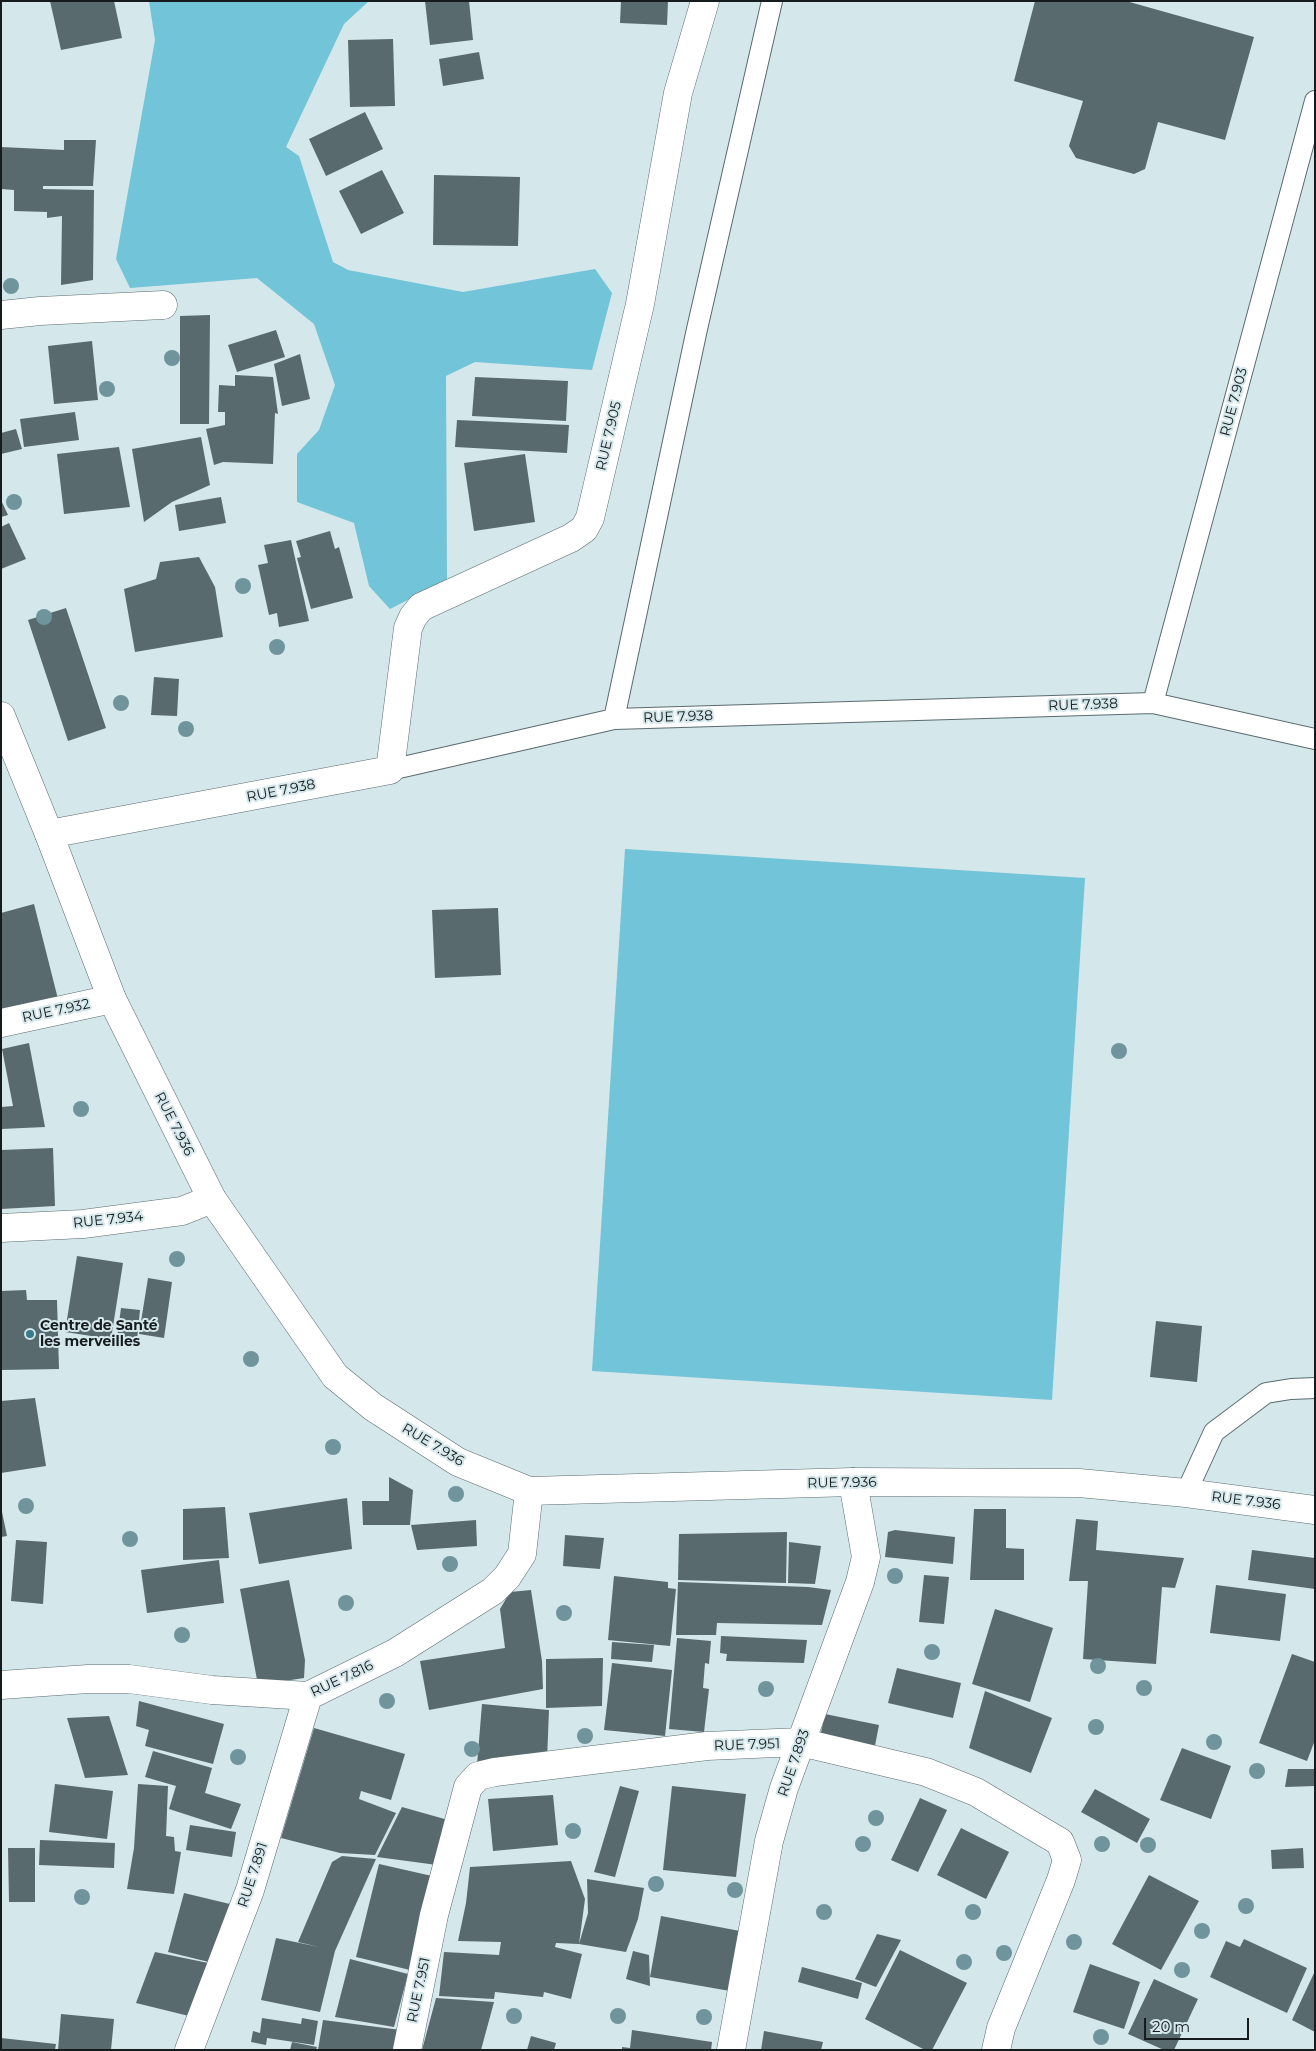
<!DOCTYPE html>
<html>
<head>
<meta charset="utf-8">
<style>
	body { margin:0 }
	#map { position:relative; width:1316px; height:2051px; overflow:hidden; background:#d4e7eb; font-family:Montserrat,sans-serif }
	canvas { display:block }
	.frame { position:absolute; inset:0; border:2px solid #161c1e; pointer-events:none }
	.scale { position:absolute; left:1144px; top:2018px; width:105px; height:22px; box-sizing:border-box; border:2px solid #161c1e; border-top:0; padding-left:6px; font-size:15px; line-height:18px; white-space:nowrap; color:#161c1e; -webkit-text-stroke:4px #d4e7eb; paint-order:stroke }
</style>
</head>
<body>
<div id="map">
<canvas width="1316" height="2051"></canvas>
<div class="frame"></div>
<div class="scale">20 m</div>
</div>
<script>
const c = document.querySelector('canvas').getContext('2d');
c.lineJoin = 'round';
function fill(path, color) { c.fillStyle = color; c.fill(path, 'evenodd'); }
const toPath = rows => new Path2D(rows.map(r => 'M' + r).join(''));
function trace(path, color, width, dash) { c.strokeStyle = color; c.lineWidth = width; c.lineCap = dash ? 'butt' : 'round'; c.setLineDash(dash || []); c.stroke(path); }
function label(font, color, halo, rows, align = 'center') {
  c.font = font + ' Montserrat,sans-serif'; c.lineWidth = 4; c.setLineDash([]); c.textBaseline = 'middle'; c.strokeStyle = halo; c.fillStyle = color; for (const [text, x, y, turn = 0] of rows) {
    c.save(); c.translate(x, y); c.rotate((+turn || 0) * Math.PI / 180); c.textAlign = isNaN(turn) ? turn : align; if (halo) c.strokeText(text, 0, 0); c.fillText(text, 0, 0); c.restore();
  }
}
const green = toPath([
	[149,1,369,1,344,24,286,147,299,156,333,262,348,270,463,292,595,269,612,293,592,370,475,362,446,376,447,580,390,609,369,586,354,523,297,502,297,454,319,430,335,385,314,324,257,278,130,288,116,259,155,40],
	[625,849,1085,878,1052,1400,592,1371]
]);
const building = toPath([
	[50,1,114,1,122,38,61,50],
	[425,1,469,1,473,40,430,45],
	[621,1,668,1,667,25,620,23],
	[1035,1,1126,1,1254,37,1225,140,1158,122,1145,169,1134,174,1076,158,1069,146,1083,101,1014,81],
	[393,39,395,106,350,107,348,40],
	[479,52,484,79,443,86,439,59],
	[365,112,383,149,326,176,309,139],
	[64,140,96,140,93,186,43,186,43,189,94,190,93,280,61,285,62,216,47,218,47,212,14,211,14,190,1,189,1,147,64,150],
	[382,170,404,213,361,234,339,191],
	[434,175,520,177,518,246,433,245],
	[210,315,209,424,180,424,180,316],
	[276,330,285,357,237,372,228,345],
	[92,341,98,400,54,404,48,346],
	[300,354,310,399,282,406,274,364],
	[235,375,273,377,278,414,275,413,273,464,223,462,214,465,206,429,225,425,225,412,218,412,219,385,235,386],
	[475,377,568,381,566,421,472,416],
	[75,412,79,440,24,447,20,419],
	[457,420,569,425,567,453,455,447],
	[16,429,22,449,1,454,1,433],
	[201,437,210,485,172,502,144,522,132,449],
	[119,447,130,507,64,514,57,454],
	[525,454,535,522,474,531,464,463],
	[221,497,226,523,179,531,175,505],
	[1,500,8,515,1,517],
	[9,523,26,559,1,569,1,527],
	[330,531,335,549,339,547,353,598,311,609,297,558,301,557,296,541],
	[291,540,309,621,279,627,277,613,269,615,258,565,268,563,264,545],
	[199,557,215,587,223,637,135,652,124,589,156,579,160,562],
	[66,608,106,728,68,741,28,620],
	[154,677,179,679,177,716,151,715],
	[34,904,59,1003,1,1018,1,913],
	[498,908,501,975,435,978,432,910],
	[29,1043,45,1127,1,1129,1,1107,13,1106,2,1049],
	[53,1148,55,1206,1,1209,1,1150],
	[77,1256,123,1263,111,1339,65,1332],
	[148,1278,172,1282,164,1338,139,1334],
	[26,1290,27,1300,57,1300,59,1369,1,1370,1,1291],
	[121,1308,140,1310,137,1340,117,1338],
	[1156,1321,1202,1326,1197,1382,1150,1377],
	[35,1398,46,1466,1,1473,1,1401],
	[389,1477,413,1490,410,1525,363,1525,362,1501,389,1501],
	[347,1498,352,1549,259,1564,249,1513],
	[1,1507,7,1536,1,1537],
	[225,1507,229,1558,183,1560,183,1509],
	[974,1509,1006,1509,1006,1548,1024,1549,1024,1580,970,1580],
	[1076,1519,1098,1521,1096,1550,1184,1558,1175,1588,1162,1587,1156,1664,1083,1659,1088,1581,1069,1581],
	[476,1520,477,1546,417,1550,411,1525],
	[895,1530,955,1537,953,1564,885,1557,888,1532],
	[787,1532,786,1583,678,1580,679,1534],
	[565,1535,604,1538,600,1569,563,1566],
	[16,1540,47,1542,43,1604,11,1601],
	[789,1542,821,1546,815,1584,788,1583],
	[1252,1550,1315,1558,1315,1589,1248,1580],
	[219,1560,224,1603,147,1613,141,1570],
	[924,1575,949,1577,944,1624,919,1622],
	[614,1576,668,1582,668,1588,676,1589,670,1646,608,1640],
	[289,1580,305,1660,304,1678,258,1685,240,1589],
	[678,1582,808,1587,831,1590,822,1625,717,1623,716,1635,676,1635],
	[1216,1585,1286,1594,1280,1641,1210,1633],
	[531,1590,542,1661,543,1689,429,1710,420,1661,505,1648,500,1609,510,1592],
	[995,1609,1053,1628,1030,1702,972,1684],
	[721,1636,807,1640,804,1663,726,1661,727,1654,720,1653],
	[677,1638,711,1641,709,1664,705,1663,703,1688,709,1689,704,1732,669,1729],
	[612,1642,654,1645,652,1662,611,1659],
	[1292,1654,1315,1662,1315,1740,1307,1761,1259,1743],
	[603,1658,602,1706,546,1708,546,1659],
	[612,1663,672,1670,665,1736,604,1730],
	[897,1668,961,1683,953,1718,888,1703],
	[985,1691,1052,1718,1031,1773,969,1748],
	[139,1701,224,1724,213,1764,145,1746,149,1730,136,1726],
	[482,1704,549,1710,547,1760,477,1765],
	[825,1714,879,1725,873,1756,818,1746],
	[109,1716,128,1775,85,1778,67,1718],
	[314,1728,405,1754,391,1800,361,1791,359,1799,396,1813,375,1855,340,1853,281,1838],
	[1182,1748,1231,1766,1211,1819,1160,1800],
	[153,1751,212,1768,205,1793,241,1804,231,1829,169,1809,176,1786,145,1777],
	[1288,1769,1315,1769,1315,1786,1285,1787],
	[55,1784,113,1791,107,1839,49,1832],
	[138,1784,168,1786,166,1836,174,1837,175,1851,181,1852,174,1894,127,1889,134,1848],
	[620,1786,639,1791,615,1877,594,1872],
	[672,1786,746,1794,736,1877,663,1870],
	[1095,1789,1150,1819,1137,1843,1081,1812],
	[553,1795,558,1845,493,1851,488,1799],
	[920,1798,947,1810,918,1872,891,1860],
	[402,1807,448,1820,437,1865,377,1857],
	[190,1825,236,1832,232,1857,186,1850],
	[961,1828,1009,1852,986,1899,937,1875],
	[40,1840,115,1843,114,1868,39,1865],
	[8,1848,35,1848,35,1902,9,1902],
	[1303,1848,1304,1868,1272,1869,1271,1850],
	[342,1856,376,1859,335,1951,320,2012,261,2000,276,1938,319,1947,298,1942,332,1862],
	[571,1861,585,1899,579,1944,588,1913,587,1879,644,1888,638,1919,626,1952,579,1944,556,1943,555,1947,582,1954,571,1999,544,1992,543,1997,495,1992,494,1999,439,1996,444,1952,499,1955,501,1942,458,1941,466,1903,470,1867],
	[379,1864,432,1876,410,1970,356,1957],
	[1149,1875,1199,1901,1161,1970,1112,1944],
	[184,1893,234,1905,217,1964,168,1952],
	[661,1916,740,1931,730,1991,650,1977],
	[877,1934,901,1940,876,1987,855,1979],
	[1244,1939,1307,1968,1287,2013,1210,1977,1226,1941,1240,1947],
	[900,1950,967,1983,932,2050,925,2050,865,2019],
	[633,1951,649,1955,650,1986,626,1979],
	[155,1952,213,1964,193,2017,136,2003],
	[350,1959,408,1974,394,2027,335,2017],
	[1090,1964,1140,1982,1124,2029,1073,2012],
	[802,1967,862,1983,858,1999,798,1982],
	[1315,1971,1315,2032,1292,2020],
	[1154,1979,1198,1999,1174,2050,1164,2050,1128,2034],
	[436,1998,494,2002,481,2050,422,2050],
	[61,2014,114,2019,111,2050,58,2050],
	[262,2018,301,2024,302,2018,318,2021,314,2045,267,2038,266,2045,251,2042,253,2031,260,2033],
	[323,2020,401,2030,397,2050,318,2050],
	[632,2030,712,2042,711,2050,622,2050,622,2047,630,2048],
	[764,2031,823,2042,821,2050,761,2050],
	[531,2036,556,2043,554,2050,527,2050],
	[1,2038,56,2044,55,2050,1,2050],
	[292,2042,317,2047,316,2050,290,2050]
]);
const lane = toPath([
	[1153,703,1315,101],
	[614,719,697,329,772,1],
	[390,770,614,719,1153,703,1315,739],
	[1186,1493,1214,1432,1266,1393,1291,1389,1315,1388]
]);
const street = toPath([
	[1,315,40,311,163,305],
	[49,834,390,770,408,628,413,617,421,607,571,538,584,529,590,518,640,304,678,93,705,1],
	[1,1023,112,999],
	[1,1228,83,1224,182,1211,212,1199],
	[1,1685,88,1679,129,1679,212,1690,308,1696,395,1653,493,1591,507,1577,522,1554,529,1491],
	[189,2050,250,1890,308,1696],
	[407,2050,434,1915,468,1787,478,1776,495,1772,707,1746,800,1742,926,1772,976,1792,1060,1842,1067,1860,1061,1880,1001,2028,996,2050],
	[731,2050,769,1841,784,1788,860,1582,866,1557,853,1482]
]);
const secondary = toPath([
	[1,716,49,834,112,999,212,1199,335,1376,373,1407,458,1462,529,1491,853,1482,1079,1483,1186,1493,1315,1510]
]);
const trees = [
	[11,286],
	[172,358],
	[107,389],
	[14,502],
	[243,586],
	[44,617],
	[277,647],
	[121,703],
	[186,729],
	[1119,1051],
	[81,1109],
	[177,1259],
	[251,1359],
	[333,1447],
	[456,1494],
	[26,1506],
	[130,1539],
	[450,1564],
	[895,1576],
	[346,1603],
	[564,1613],
	[182,1635],
	[932,1652],
	[1098,1666],
	[1144,1688],
	[766,1689],
	[387,1701],
	[1096,1727],
	[585,1736],
	[1214,1742],
	[472,1749],
	[238,1757],
	[1257,1771],
	[876,1818],
	[573,1831],
	[863,1844],
	[1102,1844],
	[1148,1845],
	[656,1884],
	[735,1890],
	[82,1897],
	[1246,1906],
	[824,1912],
	[973,1912],
	[1202,1931],
	[1074,1942],
	[1004,1953],
	[964,1962],
	[1182,1970],
	[514,2016],
	[618,2016],
	[704,2017],
	[1101,2037]
];
const markers = [
	[30,1334,5,"#377b8b"]
];
const streetNames = [
	["RUE 7.903",1234,402,-75],
	["RUE 7.905",609,436,-77],
	["RUE 7.938",1083,705,-2],
	["RUE 7.938",678,717,-2],
	["RUE 7.938",281,791,-11],
	["RUE 7.932",56,1011,-12],
	["RUE 7.936",174,1124,63],
	["RUE 7.934",108,1220,-6],
	["RUE 7.936",433,1445,31],
	["RUE 7.936",842,1483,-1],
	["RUE 7.936",1246,1501,7],
	["RUE 7.816",342,1679,-25],
	["RUE 7.951",747,1745,-2],
	["RUE 7.893",794,1763,-71],
	["RUE 7.891",253,1875,-72],
	["RUE 7.951",419,1990,-78]
];
const poiNames = [
	["Centre de Santé",40,1326],
	["les merveilles",40,1342]
];
fill(green, '#72c4d8');
fill(building, '#596a6e');
trace(lane, '#5b6b6f', 22);
trace(street, '#5b6b6f', 29);
trace(secondary, '#5b6b6f', 29);
trace(lane, '#fff', 20);
trace(street, '#fff', 28);
trace(secondary, '#fff', 28);
c.fillStyle = '#70949c';
for (const [x, y] of trees) { c.beginPath(); c.arc(x, y, 8, 0, 2 * Math.PI); c.fill(); }
for (const [x, y, r, color] of markers) { const dot = new Path2D(); dot.arc(x, y, r, 0, 2 * Math.PI); c.fillStyle = color; c.fill(dot); trace(dot, '#d4e7eb', 2); }
label('14px', '#161c1e', '#d4e7eb', streetNames);
label('bold 14px', '#161c1e', '#d4e7eb', poiNames, 'left');
</script>
</body>
</html>
